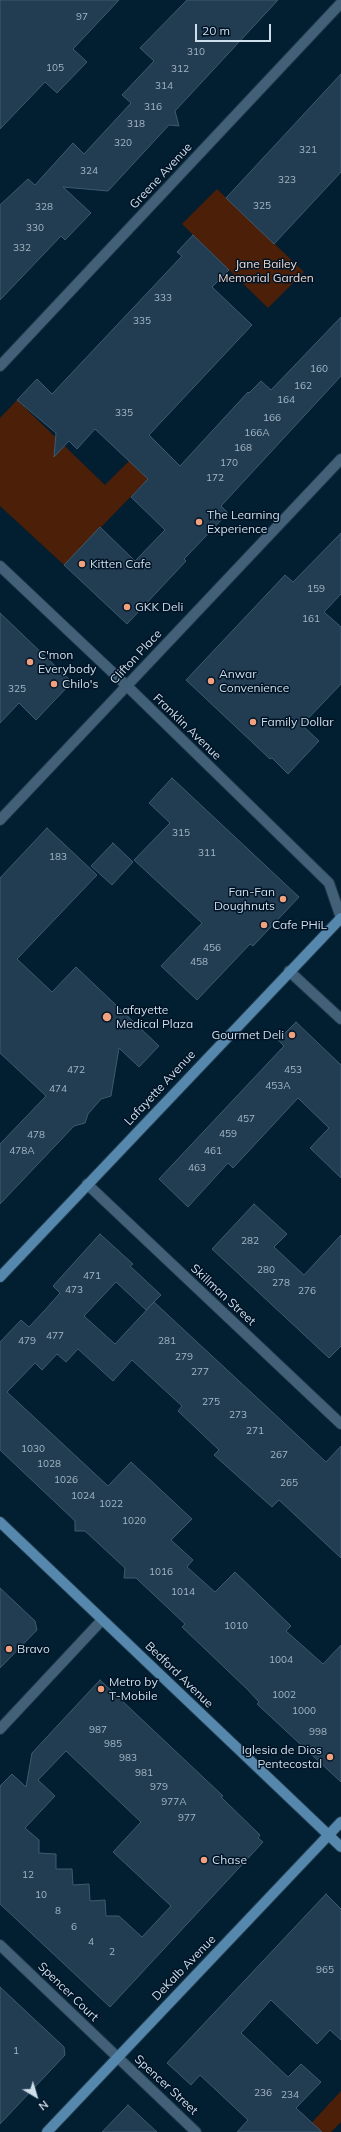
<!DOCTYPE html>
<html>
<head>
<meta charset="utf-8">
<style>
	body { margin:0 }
	#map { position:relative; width:341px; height:2132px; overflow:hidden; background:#021e31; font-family:Mulish,sans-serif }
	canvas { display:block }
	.north { position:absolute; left:16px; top:2076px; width:40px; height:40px; -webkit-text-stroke:3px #001426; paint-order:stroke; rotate:142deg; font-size:11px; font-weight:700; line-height:16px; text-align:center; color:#cedeeb }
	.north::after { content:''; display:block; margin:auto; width:14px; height:18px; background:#cedeeb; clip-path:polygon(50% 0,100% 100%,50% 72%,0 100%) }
	.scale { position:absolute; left:195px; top:24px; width:76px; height:18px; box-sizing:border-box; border:2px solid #cedeeb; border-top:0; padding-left:5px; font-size:12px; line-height:14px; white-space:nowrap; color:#cedeeb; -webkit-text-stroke:3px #001426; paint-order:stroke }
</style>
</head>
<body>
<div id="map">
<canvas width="341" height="2132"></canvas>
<div class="north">N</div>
<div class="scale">20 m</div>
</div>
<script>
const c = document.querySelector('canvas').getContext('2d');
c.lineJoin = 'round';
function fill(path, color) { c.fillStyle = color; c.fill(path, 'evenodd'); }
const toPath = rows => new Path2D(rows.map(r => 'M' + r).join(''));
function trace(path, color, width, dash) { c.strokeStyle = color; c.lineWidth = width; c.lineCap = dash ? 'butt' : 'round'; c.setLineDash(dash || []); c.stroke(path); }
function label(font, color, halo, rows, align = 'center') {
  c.font = font + ' Mulish,sans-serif'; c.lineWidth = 3; c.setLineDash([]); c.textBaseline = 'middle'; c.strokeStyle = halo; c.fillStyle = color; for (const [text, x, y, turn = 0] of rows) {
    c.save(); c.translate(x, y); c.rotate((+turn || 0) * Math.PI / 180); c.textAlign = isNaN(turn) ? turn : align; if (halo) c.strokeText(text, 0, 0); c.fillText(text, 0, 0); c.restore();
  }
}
const green = toPath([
	[217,189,304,272,268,308,182,224],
	[17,400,105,485,129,461,148,479,64,565,0,506,0,418],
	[341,2091,341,2122,331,2132,303,2132]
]);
const building = toPath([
	[0,0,119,0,73,49,87,62,57,93,45,82,0,129,0,0],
	[187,0,278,0,175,111,179,126,169,125,108,191,63,187,91,213,65,240,61,236,0,300,0,205,28,179,35,185,73,143,84,154,131,103,122,95,154,61,140,48,187,0],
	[341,74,341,172,274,244,226,198,341,74],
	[193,235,229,270,212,287,252,325,149,435,180,466,248,392,249,393,261,381,271,390,341,317,341,376,221,506,228,513,184,559,186,561,127,624,64,565,100,527,135,561,165,530,131,497,148,479,95,429,77,449,69,441,54,457,56,433,17,400,37,379,52,394,182,256,177,252,193,235],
	[341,533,341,594,324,612,341,627,341,684,302,725,319,741,288,774,272,758,270,759,186,680,285,575,293,582,341,533],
	[0,613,72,682,36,720,19,703,0,723,0,613],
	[172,778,299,897,253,946,250,944,197,1000,161,966,202,923,134,860,170,823,149,803,172,778],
	[47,828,97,875,17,959,52,992,76,967,159,1046,139,1067,119,1048,111,1096,101,1099,88,1114,85,1123,74,1126,0,1204,0,1144,46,1096,0,1053,0,878,47,828],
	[113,843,133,862,112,885,91,866,113,843],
	[296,1022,341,1065,341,1178,310,1148,329,1128,298,1098,233,1168,228,1163,188,1207,159,1179,284,1046,278,1040,296,1022],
	[254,1204,287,1234,274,1247,304,1275,341,1235,341,1346,329,1358,212,1249,254,1204],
	[100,1234,133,1264,130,1266,161,1295,146,1310,116,1282,84,1316,115,1344,154,1302,326,1462,341,1446,341,1558,279,1500,272,1507,214,1455,219,1450,178,1411,182,1406,132,1360,113,1381,78,1349,66,1362,57,1354,42,1370,35,1363,7,1392,108,1486,131,1462,192,1519,171,1540,193,1560,187,1567,215,1592,235,1572,291,1626,286,1631,323,1664,341,1645,341,1782,257,1704,259,1702,248,1690,182,1627,185,1624,136,1578,124,1578,125,1568,85,1531,75,1531,75,1521,0,1450,0,1342,21,1320,29,1327,44,1311,60,1293,53,1286,100,1234],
	[0,1588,35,1621,37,1630,0,1668,0,1588],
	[100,1680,223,1796,221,1797,260,1835,258,1838,263,1842,110,2007,0,1904,0,1786,12,1774,26,1787,32,1753,100,1680],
	[66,1751,141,1822,113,1852,171,1906,142,1937,119,1916,106,1916,105,1900,90,1901,89,1884,73,1885,72,1869,56,1869,56,1854,39,1853,39,1840,25,1828,55,1796,38,1780,66,1751],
	[326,1894,341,1909,341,2040,330,2030,317,2044,271,2000,241,2033,288,2077,301,2064,321,2082,296,2108,322,2132,237,2132,248,2120,200,2075,191,2085,167,2063,326,1894],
	[0,1987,64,2047,65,2055,0,2124,0,1987],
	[128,2105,157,2132,102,2132,128,2105]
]);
const minor = toPath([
	[0,366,341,3],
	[0,820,341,459],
	[289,971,341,1019],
	[87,1184,341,1424],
	[0,1729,102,1620],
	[0,1945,196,2132]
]);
const tertiary = toPath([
	[0,566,127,686,329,883,341,918]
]);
const secondary = toPath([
	[0,1277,341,918],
	[0,1522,341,1847],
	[47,2132,341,1822]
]);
const markers = [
	[199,522,4,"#f1a17d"],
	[82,564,4,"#f1a17d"],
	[127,607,4,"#f1a17d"],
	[30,662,4,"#f1a17d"],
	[211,681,4,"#f1a17d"],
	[54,684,4,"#f1a17d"],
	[253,722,4,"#f1a17d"],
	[283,899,4,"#f1a17d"],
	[264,925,4,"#f1a17d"],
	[107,1017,5,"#f1a17d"],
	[292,1035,4,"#f1a17d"],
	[9,1649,4,"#f1a17d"],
	[101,1689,4,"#f1a17d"],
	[330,1757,4,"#f1a17d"],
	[204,1860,4,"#f1a17d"]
];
const numberNames = [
	["97",82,17],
	["310",196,52],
	["105",55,68],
	["312",180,69],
	["314",164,86],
	["316",153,107],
	["318",136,124],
	["320",123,143],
	["321",308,150],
	["324",89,171],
	["323",287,180],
	["325",262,206],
	["328",44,207],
	["330",35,228],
	["332",22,248],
	["333",163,298],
	["335",142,321],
	["160",319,369],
	["162",303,386],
	["164",286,400],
	["335",124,413],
	["166",272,418],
	["166A",257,433],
	["168",243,448],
	["170",229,463],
	["172",215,478],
	["159",316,589],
	["161",311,619],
	["325",17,689],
	["315",181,833],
	["311",207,853],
	["183",58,857],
	["456",212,948],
	["458",199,962],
	["472",76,1070],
	["453",293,1070],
	["453A",278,1086],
	["474",58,1089],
	["457",246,1119],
	["459",228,1134],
	["478",36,1135],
	["478A",22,1151],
	["461",213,1151],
	["463",197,1168],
	["282",250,1241],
	["280",266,1270],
	["471",92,1276],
	["278",281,1283],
	["473",74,1290],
	["276",307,1291],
	["477",55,1336],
	["479",27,1341],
	["281",167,1341],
	["279",184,1357],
	["277",200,1372],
	["275",211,1402],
	["273",238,1415],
	["271",255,1431],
	["1030",33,1449],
	["267",279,1455],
	["1028",49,1464],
	["1026",66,1480],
	["265",289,1483],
	["1024",83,1496],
	["1022",111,1504],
	["1020",134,1521],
	["1016",161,1572],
	["1014",183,1592],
	["1010",236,1626],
	["1004",281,1660],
	["1002",284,1695],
	["1000",304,1711],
	["987",98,1730],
	["998",318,1732],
	["985",113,1744],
	["983",128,1758],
	["981",144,1773],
	["979",159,1787],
	["977A",174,1802],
	["977",187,1818],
	["12",28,1875],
	["10",41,1895],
	["8",58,1911],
	["6",74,1927],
	["4",91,1942],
	["2",112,1952],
	["965",325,1970],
	["1",16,2051],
	["236",263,2093],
	["234",290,2095]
];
const streetNames = [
	["Greene Avenue",161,176,-47],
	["Clifton Place",136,657,-47],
	["Franklin Avenue",187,727,44],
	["Lafayette Avenue",160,1088,-47],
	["Skillman Street",223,1295,43],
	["Bedford Avenue",179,1675,44],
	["DeKalb Avenue",184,1968,-46],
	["Spencer Court",68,1992,44],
	["Spencer Street",166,2085,43]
];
const parkNames = [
	["Jane Bailey",266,264],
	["Memorial Garden",266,278]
];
const poiNames = [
	["The Learning",207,515],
	["Experience",207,529],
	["Kitten Cafe",90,564],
	["GKK Deli",135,607],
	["C'mon",38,655],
	["Everybody",38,669],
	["Anwar",219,674],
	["Convenience",219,688],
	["Chilo's",62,684],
	["Family Dollar",261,722],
	["Fan-Fan",275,892,"right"],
	["Doughnuts",275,906,"right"],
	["Cafe PHiL",272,925],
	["Lafayette",116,1010],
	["Medical Plaza",116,1024],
	["Gourmet Deli",284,1035,"right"],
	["Bravo",17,1649],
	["Metro by",109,1682],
	["T-Mobile",109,1696],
	["Iglesia de Dios",322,1750,"right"],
	["Pentecostal",322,1764,"right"],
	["Chase",212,1860]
];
fill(green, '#4c1f08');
fill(building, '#223d52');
trace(building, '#3d5a70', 1);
trace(minor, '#1f394b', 12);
trace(tertiary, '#1f394b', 12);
trace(secondary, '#1f394b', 12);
trace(minor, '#426178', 10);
trace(tertiary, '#426178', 10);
trace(secondary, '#5688ad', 10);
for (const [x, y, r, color] of markers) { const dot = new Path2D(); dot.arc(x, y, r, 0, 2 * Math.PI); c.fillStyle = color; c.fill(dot); trace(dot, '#001426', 1.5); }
label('10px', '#a3b6c5', null, numberNames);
label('12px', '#cedeeb', '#001426', streetNames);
label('12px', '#efd8ce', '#001426', parkNames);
label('12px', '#cedeeb', '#001426', poiNames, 'left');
</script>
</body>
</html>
